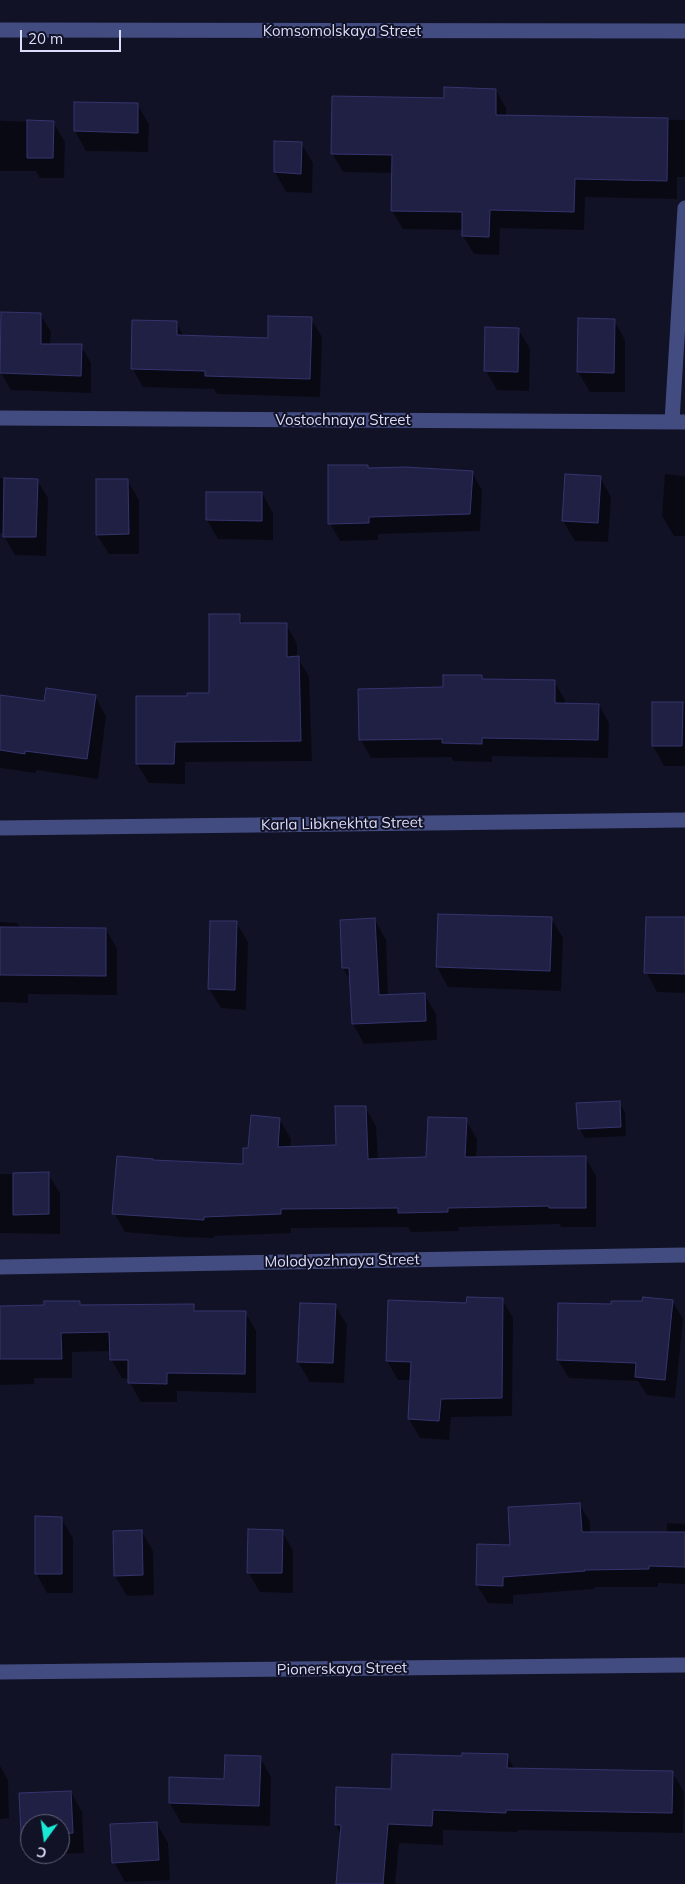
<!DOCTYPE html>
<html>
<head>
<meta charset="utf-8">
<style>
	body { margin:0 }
	#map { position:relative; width:685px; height:1884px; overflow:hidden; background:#121226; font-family:Mulish,sans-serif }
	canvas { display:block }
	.north { position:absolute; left:20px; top:1814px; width:50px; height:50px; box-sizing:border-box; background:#121226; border:1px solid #62637b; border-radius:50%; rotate:194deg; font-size:14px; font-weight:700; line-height:20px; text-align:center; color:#dbddfb }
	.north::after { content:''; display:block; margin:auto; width:18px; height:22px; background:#1ae8d5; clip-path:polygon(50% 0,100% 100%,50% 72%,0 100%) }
	.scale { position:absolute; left:20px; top:30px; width:101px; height:22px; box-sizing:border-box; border:2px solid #dbddfb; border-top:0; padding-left:6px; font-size:15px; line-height:18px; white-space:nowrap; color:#dbddfb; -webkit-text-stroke:4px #121226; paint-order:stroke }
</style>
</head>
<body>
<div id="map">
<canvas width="685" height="1884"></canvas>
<div class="north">С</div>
<div class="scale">20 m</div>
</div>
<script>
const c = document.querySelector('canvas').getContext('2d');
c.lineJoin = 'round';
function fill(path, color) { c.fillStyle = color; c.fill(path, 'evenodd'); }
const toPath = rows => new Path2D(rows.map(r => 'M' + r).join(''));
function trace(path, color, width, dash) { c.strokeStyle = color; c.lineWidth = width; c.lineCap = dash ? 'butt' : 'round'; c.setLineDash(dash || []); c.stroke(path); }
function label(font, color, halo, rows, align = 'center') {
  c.font = font + ' Mulish,sans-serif'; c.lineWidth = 4; c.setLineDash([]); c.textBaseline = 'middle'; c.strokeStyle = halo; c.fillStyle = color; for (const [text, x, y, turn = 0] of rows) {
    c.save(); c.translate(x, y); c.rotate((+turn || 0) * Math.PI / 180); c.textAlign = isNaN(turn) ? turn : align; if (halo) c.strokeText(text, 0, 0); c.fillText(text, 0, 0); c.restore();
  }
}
const shadow = toPath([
	[496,90,506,108,506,117,685,120,685,177,677,177,677,199,585,197,584,230,500,228,499,255,474,254,463,236,463,230,403,229,392,211,393,173,343,172,332,153,445,99],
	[137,104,149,124,148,152,86,151,75,131],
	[0,118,1,121,53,122,65,142,64,178,40,178,36,171,0,171],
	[276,143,301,143,313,163,312,193,286,192,275,172],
	[41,315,51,332,50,345,81,346,91,363,91,393,11,390,1,373],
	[311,319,322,337,320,397,217,394,214,389,143,387,133,369,176,322,184,336,269,339],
	[579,319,614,320,625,340,625,392,590,392,578,372],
	[518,329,530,349,529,391,497,390,486,371],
	[367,466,369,469,472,472,482,490,480,531,378,534,378,540,340,541,330,523],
	[665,474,685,476,685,536,674,536,662,516],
	[600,477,611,497,608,542,575,541,563,521],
	[0,478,37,480,48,498,46,556,15,555,4,536,4,533,0,533],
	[127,480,139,500,139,554,109,554,97,535],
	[262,493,273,513,273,540,218,539,207,520],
	[239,615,244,624,286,624,297,644,297,656,309,677,312,761,185,762,185,784,149,783,137,764,189,698,210,694],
	[482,677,484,680,554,681,565,700,565,704,599,705,609,723,608,758,492,756,492,762,454,761,451,757,371,758,361,740,444,688],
	[95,696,106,716,98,779,36,770,36,773,0,768,0,713,45,703],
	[653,703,685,703,685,766,664,766,653,746],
	[551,918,563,938,561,991,448,987,437,967],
	[685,919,685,993,657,992,646,972],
	[375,920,386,940,388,996,424,994,436,1014,437,1040,364,1044,353,1024,351,982,343,968],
	[0,922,17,923,20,928,106,929,117,949,117,995,28,994,28,1003,0,1002],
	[236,922,248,942,246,1010,221,1008,209,989],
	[619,1102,625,1112,626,1136,585,1138,579,1128],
	[365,1107,376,1126,378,1160,427,1158,466,1120,477,1139,476,1158,585,1157,596,1176,596,1227,561,1227,560,1224,458,1227,459,1231,411,1232,408,1227,291,1228,291,1233,214,1236,214,1238,182,1237,125,1232,114,1213,153,1162,245,1165,249,1149,280,1120,291,1139,290,1148,338,1146],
	[0,1174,48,1174,60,1193,60,1234,0,1233],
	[502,1299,513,1318,512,1416,451,1417,449,1440,420,1438,409,1419,411,1380,398,1380,387,1361,389,1301,468,1304],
	[672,1301,683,1319,675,1398,647,1395,638,1381,569,1378,558,1360,560,1304,613,1305],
	[79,1302,81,1306,193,1305,197,1312,245,1312,256,1331,256,1393,177,1391,177,1402,141,1402,130,1383,130,1379,122,1378,111,1359,111,1351,72,1352,72,1378,34,1378,34,1384,0,1385,0,1307,45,1307],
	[335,1305,347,1325,344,1383,310,1382,298,1362],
	[579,1504,590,1522,590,1534,667,1533,667,1523,685,1524,685,1584,658,1583,658,1587,594,1587,594,1589,513,1595,513,1604,488,1603,477,1585,511,1546],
	[61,1518,73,1538,73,1593,47,1593,36,1573],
	[282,1531,293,1551,293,1593,260,1592,248,1572],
	[142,1532,153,1551,154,1595,127,1596,115,1576],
	[507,1756,515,1770,672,1772,684,1792,683,1833,517,1830,517,1832,443,1830,443,1845,399,1843,395,1884,337,1884,341,1835,336,1825,392,1791,463,1757],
	[260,1757,271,1777,270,1826,181,1823,170,1803,226,1781],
	[0,1766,8,1780,9,1818,0,1819],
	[71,1792,82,1812,84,1853,60,1854,60,1824,30,1824,30,1848,22,1835,21,1794],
	[157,1824,168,1843,170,1880,125,1882,114,1862]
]);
const building = toPath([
	[444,87,496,89,496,115,668,118,667,181,575,179,574,212,490,210,489,237,462,236,462,212,391,211,392,155,331,154,332,96,444,98,444,87],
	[74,102,138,103,138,133,74,131,74,102],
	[27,120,54,121,53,158,27,158,27,120],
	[274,141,302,142,301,174,274,172,274,141],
	[1,312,41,313,41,344,82,344,81,376,0,373,1,312],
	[268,316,312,317,310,379,205,376,205,371,131,369,132,320,177,321,177,335,268,338,268,316],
	[578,318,615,319,614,373,577,372,578,318],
	[485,327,519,328,518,372,484,371,485,327],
	[328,465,368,465,368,468,405,467,473,471,470,514,369,517,369,523,328,524,328,465],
	[565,474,601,476,598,523,562,521,565,474],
	[4,478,38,479,36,537,3,537,4,478],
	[96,479,128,479,129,534,96,535,96,479],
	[206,492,262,492,262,521,206,520,206,492],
	[209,614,240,614,240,623,287,623,287,657,299,656,301,741,175,742,174,764,136,764,136,696,187,696,187,693,209,693,209,614],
	[443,675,482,675,482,679,555,680,555,703,599,704,598,740,482,738,482,744,442,743,442,739,359,740,358,689,443,687,443,675],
	[46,688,96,695,87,759,25,751,25,754,0,750,0,695,44,701,46,688],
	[652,702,683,702,682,746,652,746,652,702],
	[438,914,552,917,550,971,436,967,438,914],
	[646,917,685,917,685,974,644,973,646,917],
	[375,918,379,995,425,993,426,1021,352,1024,349,968,342,968,340,920,375,918],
	[210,921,237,921,235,990,208,989,210,921],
	[0,927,106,928,106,976,0,975,0,927],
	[620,1101,621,1127,578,1129,576,1103,620,1101],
	[335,1106,366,1106,368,1159,426,1157,428,1117,467,1118,465,1157,586,1156,586,1208,549,1208,549,1206,448,1208,448,1212,398,1213,398,1208,281,1209,281,1214,204,1217,204,1220,112,1214,117,1156,153,1159,153,1160,243,1164,243,1148,248,1148,251,1115,280,1118,278,1147,336,1145,335,1106],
	[49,1172,49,1214,13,1215,13,1173,49,1172],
	[467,1297,503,1298,502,1398,441,1399,439,1421,408,1419,411,1362,386,1361,388,1300,466,1303,467,1297],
	[643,1297,673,1300,665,1380,635,1377,636,1363,557,1360,558,1303,611,1304,611,1301,642,1301,643,1297],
	[44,1301,80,1301,80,1305,194,1304,194,1311,246,1311,245,1374,167,1373,167,1384,128,1383,128,1360,110,1360,109,1332,61,1333,62,1359,0,1359,0,1306,44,1305,44,1301],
	[300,1303,336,1304,333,1363,297,1362,300,1303],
	[580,1503,582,1532,685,1532,685,1567,649,1566,649,1569,584,1570,585,1571,503,1577,503,1586,476,1585,477,1544,510,1545,508,1507,580,1503],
	[35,1516,62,1517,62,1574,35,1574,35,1516],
	[248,1529,283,1530,282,1573,247,1573,248,1529],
	[142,1530,143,1575,114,1576,113,1531,142,1530],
	[462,1753,508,1754,507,1768,673,1771,672,1813,506,1810,506,1813,433,1810,432,1826,388,1824,383,1884,336,1884,341,1825,335,1825,336,1787,391,1789,392,1754,462,1756,462,1753],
	[225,1755,261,1756,259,1806,169,1803,169,1777,224,1779,225,1755],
	[71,1791,73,1833,60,1834,60,1824,30,1824,30,1835,21,1835,19,1793,71,1791],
	[157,1822,159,1860,112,1863,110,1824,157,1822]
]);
const minor = toPath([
	[0,30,685,31],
	[0,418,685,422],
	[672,421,685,208],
	[0,828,685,820],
	[0,1267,685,1255],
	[0,1672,685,1665]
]);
const streetNames = [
	["Komsomolskaya Street",342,31],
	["Vostochnaya Street",343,420],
	["Karla Libknekhta Street",342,824,-1],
	["Molodyozhnaya Street",342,1261,-1],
	["Pionerskaya Street",342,1669,-1]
];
fill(shadow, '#0007');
fill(building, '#202045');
trace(building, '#35346e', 1);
trace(minor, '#424c80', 15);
label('15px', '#dbddfb', '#121226', streetNames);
</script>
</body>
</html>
